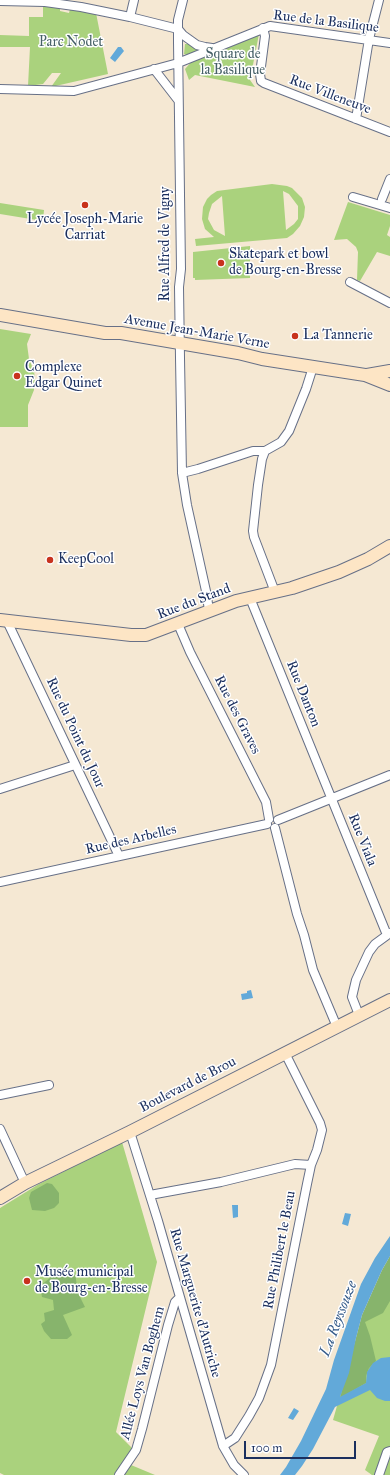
<!DOCTYPE html>
<html>
<head>
<meta charset="utf-8">
<style>
	body { margin:0 }
	#map { position:relative; width:390px; height:1475px; overflow:hidden; background:#f5e8d3; font-family:"IM FELL Great Primer",serif }
	canvas { display:block }
	.scale { position:absolute; left:244px; top:1441px; width:112px; height:18px; box-sizing:border-box; border:2px solid #1b2f5e; border-top:0; padding-left:5px; font-size:12px; line-height:14px; white-space:nowrap; color:#1b2f5e; -webkit-text-stroke:3px #fff; paint-order:stroke }
</style>
</head>
<body>
<div id="map">
<canvas width="390" height="1475"></canvas>
<div class="scale">100 m</div>
</div>
<script>
const c = document.querySelector('canvas').getContext('2d');
c.lineJoin = 'round';
function fill(path, color) { c.fillStyle = color; c.fill(path, 'evenodd'); }
const toPath = rows => new Path2D(rows.map(r => 'M' + r).join(''));
function trace(path, color, width, dash) { c.strokeStyle = color; c.lineWidth = width; c.lineCap = dash ? 'butt' : 'round'; c.setLineDash(dash || []); c.stroke(path); }
function label(font, color, halo, rows, align = 'center') {
  c.font = font + ' "IM FELL Great Primer",serif'; c.lineWidth = 3; c.setLineDash([]); c.textBaseline = 'middle'; c.strokeStyle = halo; c.fillStyle = color; for (const [text, x, y, turn = 0] of rows) {
    c.save(); c.translate(x, y); c.rotate((+turn || 0) * Math.PI / 180); c.textAlign = isNaN(turn) ? turn : align; if (halo) c.strokeText(text, 0, 0); c.fillText(text, 0, 0); c.restore();
  }
}
const green = toPath([
	[43,6,60,7,60,11,69,13,70,9,96,13,108,74,51,87,61,73,52,73,43,84,28,86,30,47,0,47,0,35,29,36,29,17,43,17],
	[259,34,250,80,255,87,195,75,189,80,185,69,193,60],
	[185,44,190,44,196,49,196,52,187,55,184,54],
	[272,184,287,186,292,188,302,198,305,207,304,217,300,226,293,234,287,238,196,246,195,239,214,237,205,229,202,219,203,207,207,199,211,195,217,191],
	[283,191,289,194,298,206,298,219,294,224,286,230],
	[222,196,225,236,214,230,208,219,209,213,212,204],
	[348,202,390,215,390,226,387,235,390,237,390,256,377,252,360,281,357,280,358,252,356,247,347,239,334,240],
	[0,203,44,210,43,221,0,214],
	[250,246,250,278,195,280,195,278,193,278,193,252],
	[0,329,31,334,27,344,29,359,34,371,35,380,34,390,28,405,28,427,0,427],
	[122,1142,157,1262,116,1432,133,1449,116,1475,4,1475,0,1473,0,1208,39,1184],
	[390,1256,390,1475,372,1475,365,1470,379,1436,333,1420,354,1346],
	[131,1465,155,1475,122,1475]
]);
const forest = toPath([
	[47,1183,52,1184,59,1193,59,1203,54,1208,45,1211,32,1210,29,1198,31,1192],
	[390,1256,390,1301,383,1313,365,1322,370,1336,376,1361,369,1368,366,1376,366,1383,340,1398,362,1315,382,1270],
	[75,1273,78,1293,85,1307,63,1315,72,1335,67,1339,51,1339,44,1331,41,1324,45,1321,44,1313,54,1310,53,1300,42,1297,40,1286,51,1277]
]);
const water = toPath([
	[118,47,121,47,124,51,115,62,110,58],
	[251,990,253,998,242,1000,241,994,247,993,247,991],
	[232,1205,238,1205,238,1217,233,1218],
	[345,1213,351,1214,348,1226,342,1224],
	[390,1236,390,1256,382,1270,362,1315,356,1338,349,1373,340,1397,366,1383,367,1372,373,1363,381,1358,390,1357,390,1401,385,1401,377,1398,370,1390,335,1407,313,1449,302,1466,295,1475,280,1475,286,1467,301,1441,326,1389,334,1360,361,1284,375,1258],
	[294,1408,299,1411,293,1420,288,1418]
]);
const street = toPath([
	[183,0,178,20,178,42,181,269,179,287,180,358,182,473,187,505,206,591,209,610],
	[0,1,45,2,81,7,130,17,178,29,183,35,197,45,205,47,212,48],
	[130,17,134,0],
	[263,28,265,36,260,74,261,81,264,83,390,132],
	[154,69,178,100],
	[0,89,74,91,178,63,270,26,390,43],
	[356,119,369,39,379,0],
	[353,197,390,208],
	[382,199,390,179],
	[350,282,390,303],
	[182,473,198,469,253,451,265,451],
	[275,592,254,537,253,531,258,485,262,459,265,451,281,442,289,431,306,389,313,367],
	[250,598,387,935],
	[7,621,119,856],
	[178,624,190,652,266,802,269,819],
	[0,789,75,765],
	[278,820,390,775],
	[275,828,297,914,304,935,313,970,337,1027],
	[0,882,267,824],
	[359,1015,352,997,356,980,369,952,375,944,390,933],
	[0,1095,49,1085],
	[0,1129,25,1183],
	[130,1132,158,1221,223,1446,234,1465,244,1475],
	[150,1195,221,1182,295,1164,311,1165],
	[223,1446,235,1438,249,1416,259,1398,271,1365,307,1184,311,1165,317,1150,322,1130,320,1123,285,1053],
	[119,1475,136,1450,142,1429,168,1325,175,1302,179,1298],
	[379,1475,387,1452,390,1451]
]);
const secondary = toPath([
	[0,315,105,333,121,333,238,353,262,359,365,375,390,385],
	[367,375,390,371],
	[0,620,131,635,146,635,236,601,292,588,339,572,368,559,390,546],
	[0,1198,25,1183,130,1132,390,1000]
]);
const markers = [
	[85,205,4,"#c8321e"],
	[221,263,4,"#c8321e"],
	[295,336,4,"#c8321e"],
	[17,376,4,"#c8321e"],
	[50,560,4,"#c8321e"],
	[27,1281,4,"#c8321e"]
];
const streetNames = [
	["Rue de la Basilique",326,22,7],
	["Rue Villeneuve",330,95,21],
	["Rue Alfred de Vigny",166,244,-90],
	["Avenue Jean-Marie Verne",197,332,10],
	["Rue du Stand",194,602,-21],
	["Rue Danton",303,694,68],
	["Rue des Graves",237,715,63],
	["Rue du Point du Jour",75,733,65],
	["Rue des Arbelles",131,840,-13],
	["Rue Viala",362,840,68],
	["Boulevard de Brou",188,1085,-27],
	["Rue Philibert le Beau",280,1250,-79],
	["Rue Marguerite d'Autriche",195,1303,74],
	["Allée Loys Van Boghem",143,1373,-75]
];
const parkNames = [
	["Parc Nodet",71,43],
	["Square de",233,55],
	["la Basilique",233,71]
];
const poiNames = [
	["Lycée Joseph-Marie",85,220,"center"],
	["Carriat",85,236,"center"],
	["Skatepark et bowl",229,255],
	["de Bourg-en-Bresse",229,271],
	["La Tannerie",303,336],
	["Complexe",25,368],
	["Edgar Quinet",25,384],
	["KeepCool",58,560],
	["Musée municipal",35,1273],
	["de Bourg-en-Bresse",35,1289]
];
const waterNames = [
	["La Reyssouze",339,1319,-69]
];
fill(green, '#aad27d');
fill(forest, '#87b46c');
fill(water, '#62a9d9');
trace(street, '#677087', 10);
trace(secondary, '#677087', 14);
trace(street, '#fff', 8);
trace(secondary, '#fde5c5', 12);
for (const [x, y, r, color] of markers) { const dot = new Path2D(); dot.arc(x, y, r, 0, 2 * Math.PI); c.fillStyle = color; c.fill(dot); trace(dot, '#fff', 1.5); }
label('14px', '#1b2f5e', '#fff', streetNames);
label('14px', '#466067', '#fff', parkNames);
label('14px', '#1b2f5e', '#fff', poiNames, 'left');
label('italic 15px', '#345a89', '#fff', waterNames);
</script>
</body>
</html>
